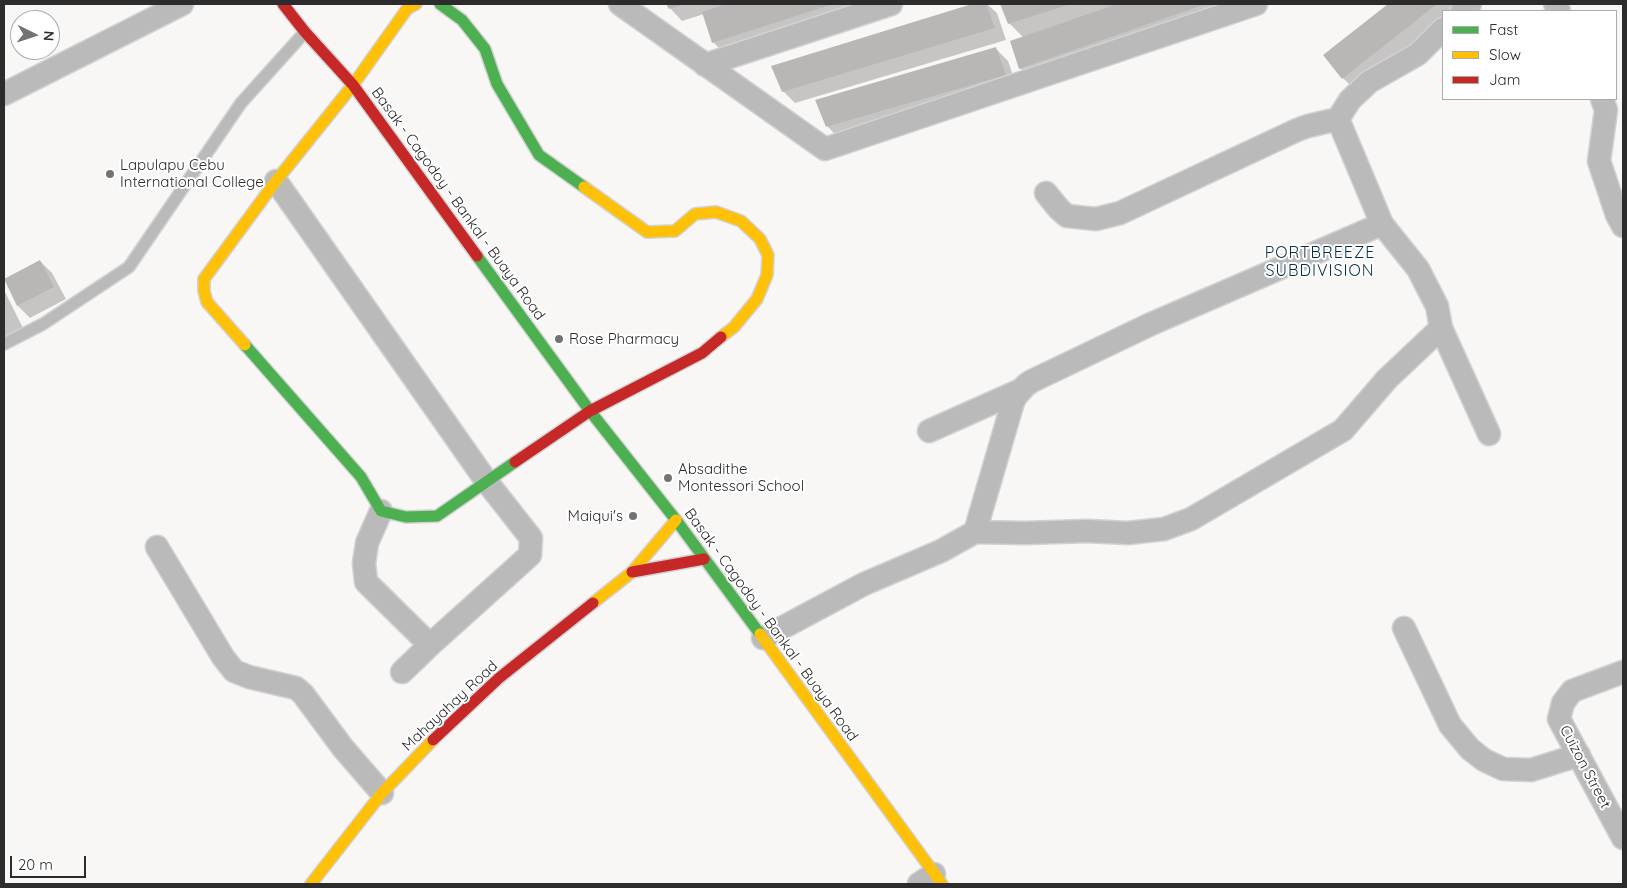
<!DOCTYPE html>
<html>
<head>
<meta charset="utf-8">
<style>
	body { margin:0 }
	#map { position:relative; width:1627px; height:888px; overflow:hidden; background:#f9f7f6; font-family:Quicksand,sans-serif }
	canvas { display:block }
	.frame { position:absolute; inset:0; border:5px solid #2d2c2c; pointer-events:none }
	.legend { position:absolute; left:1442px; top:10px; width:175px; height:90px; box-sizing:border-box; background:#fff; border:1px solid #ababab; margin:0; padding:6px 9px; list-style:none; font-size:15px; color:#2d2c2c }
	.legend li { display:flex; align-items:center; gap:10px; height:25px }
	.legend b { width:25px; border:1px solid #ababab }
	.north { position:absolute; left:10px; top:10px; width:50px; height:50px; box-sizing:border-box; background:#fff; border:1px solid #ababab; border-radius:50%; rotate:94deg; font-size:14px; font-weight:700; line-height:20px; text-align:center; color:#2d2c2c }
	.north::after { content:''; display:block; margin:auto; width:18px; height:22px; background:#747373; clip-path:polygon(50% 0,100% 100%,50% 72%,0 100%) }
	.scale { position:absolute; left:10px; top:856px; width:76px; height:22px; box-sizing:border-box; border:2px solid #2d2c2c; border-top:0; padding-left:6px; font-size:15px; line-height:18px; white-space:nowrap; color:#2d2c2c; -webkit-text-stroke:4px #fff; paint-order:stroke }
</style>
</head>
<body>
<div id="map">
<canvas width="1627" height="888"></canvas>
<div class="frame"></div>
<ul class="legend">
<li><b style="height:6px;background:#4caf50"></b>Fast</li>
<li><b style="height:6px;background:#ffc107"></b>Slow</li>
<li><b style="height:6px;background:#c62828"></b>Jam</li>
</ul>
<div class="north">N</div>
<div class="scale">20 m</div>
</div>
<script>
const c = document.querySelector('canvas').getContext('2d');
c.lineJoin = 'round';
function fill(path, color) { c.fillStyle = color; c.fill(path, 'evenodd'); }
const toPath = rows => new Path2D(rows.map(r => 'M' + r).join(''));
function trace(path, color, width, dash) { c.strokeStyle = color; c.lineWidth = width; c.lineCap = dash ? 'butt' : 'round'; c.setLineDash(dash || []); c.stroke(path); }
function label(font, color, halo, rows, align = 'center') {
  c.font = font + ' Quicksand,sans-serif'; c.lineWidth = 4; c.setLineDash([]); c.textBaseline = 'middle'; c.strokeStyle = halo; c.fillStyle = color; for (const [text, x, y, turn = 0] of rows) {
    c.save(); c.translate(x, y); c.rotate((+turn || 0) * Math.PI / 180); c.textAlign = isNaN(turn) ? turn : align; if (halo) c.strokeText(text, 0, 0); c.fillText(text, 0, 0); c.restore();
  }
}
const shadow = toPath([
	[668,4,884,4,725,54,713,42,704,14,682,21,670,8],
	[976,4,987,4,997,13,1006,40,795,103,783,91,772,67],
	[1002,4,1252,4,1032,80,1020,68,1023,37,1009,23],
	[1390,4,1463,4,1454,11,1443,11,1443,20,1355,90,1343,78,1325,55],
	[996,49,1008,61,1017,87,839,138,827,126],
	[40,261,52,273,66,299,30,318,18,306,5,280],
	[4,290,27,336,4,348]
]);
const building = toPath([
	[666,4,685,4,669,9],
	[726,4,834,4,712,43,702,12],
	[972,4,986,4,995,28,782,92,771,66],
	[1000,4,1071,4,1008,24],
	[1117,4,1206,4,1019,69,1010,41],
	[1388,4,1437,4,1342,79,1323,55],
	[996,47,1006,75,826,127,815,100],
	[40,260,54,287,17,306,4,279]
]);
const lane = toPath([
	[4,344,43,324,129,267,241,103,305,32]
]);
const street = toPath([
	[620,4,825,149,1256,4],
	[1555,4,1559,11],
	[1462,11,1470,4],
	[705,65,891,4],
	[4,94,182,4],
	[1602,99,1606,110,1599,161,1617,215,1623,226],
	[276,181,487,482,531,538,530,555,430,645,402,672],
	[1046,193,1059,209,1067,216,1096,219,1120,213,1297,130,1308,126,1338,119],
	[1441,328,1489,434],
	[929,431,1021,390],
	[381,511,367,543,364,563,366,582,430,645],
	[975,532,1013,402,1016,396,1026,385,1032,381,1151,324,1382,224],
	[157,547,223,657,234,671,249,677,296,688,303,694,343,748,382,793],
	[1404,628,1450,725,1470,749,1484,760,1503,769,1531,770,1579,755],
	[763,638,864,584,941,551,975,532,1025,533,1087,531,1128,533,1164,529,1191,519,1343,430,1387,379,1441,328,1437,306,1418,269,1382,224,1338,119,1350,100,1369,82,1418,54,1443,29],
	[1623,672,1572,691,1563,703,1559,719,1623,838],
	[919,884,934,874]
]);
const fast = toPath([
	[440,4,462,20,485,49,497,84,539,155,584,187],
	[477,256,590,411,676,520,760,634],
	[245,345,361,477,381,511,406,517,437,516,515,462]
]);
const slow = toPath([
	[584,187,647,232,675,231,695,214,716,212,741,221,760,239,768,255,767,275,757,299,734,327,721,337],
	[245,345,207,302,204,291,204,279,276,181,353,85,407,9,416,4],
	[593,603,632,572,676,520],
	[760,634,942,884],
	[311,884,382,793,433,740]
]);
const jam = toPath([
	[283,4,305,32,353,85,477,256],
	[515,462,590,411,702,353,721,337],
	[632,572,704,559],
	[433,740,499,678,593,603]
]);
const markers = [
	[110,174,5,"#747373"],
	[559,339,5,"#747373"],
	[668,478,5,"#747373"],
	[633,516,5,"#747373"]
];
const poiNames = [
	["Lapulapu Cebu",120,165],
	["International College",120,182],
	["Rose Pharmacy",569,339],
	["Absadithe",678,469],
	["Montessori School",678,486],
	["Maiqui's",623,516,"right"]
];
const streetNames = [
	["Basak - Cagodoy - Bankal - Buaya Road",458,204,54],
	["Basak - Cagodoy - Bankal - Buaya Road",771,625,54],
	["Mahayahay Road",450,706,-43],
	["Cuizon Street",1585,767,62]
];
const neighbourhoodNames = [
	["PORTBREEZE",1320,253],
	["SUBDIVISION",1320,271]
];
fill(shadow, '#0003');
fill(building, '#b8b7b6');
trace(lane, '#d3d2d2', 14);
trace(street, '#d3d2d2', 25);
trace(fast, '#d3d2d2', 14);
trace(slow, '#d3d2d2', 14);
trace(jam, '#d3d2d2', 14);
trace(lane, '#bababa', 11);
trace(street, '#bababa', 22);
trace(fast, '#4caf50', 11);
trace(slow, '#ffc107', 11);
trace(jam, '#c62828', 11);
for (const [x, y, r, color] of markers) { const dot = new Path2D(); dot.arc(x, y, r, 0, 2 * Math.PI); c.fillStyle = color; c.fill(dot); trace(dot, '#fff', 2); }
label('15px', '#2d2c2c', '#fff', poiNames, 'left');
label('15px', '#2d2c2c', '#fff', streetNames);
c.letterSpacing = '1px';
label('16px', '#072e46', '#fff', neighbourhoodNames);
c.letterSpacing = '0px';
</script>
</body>
</html>
